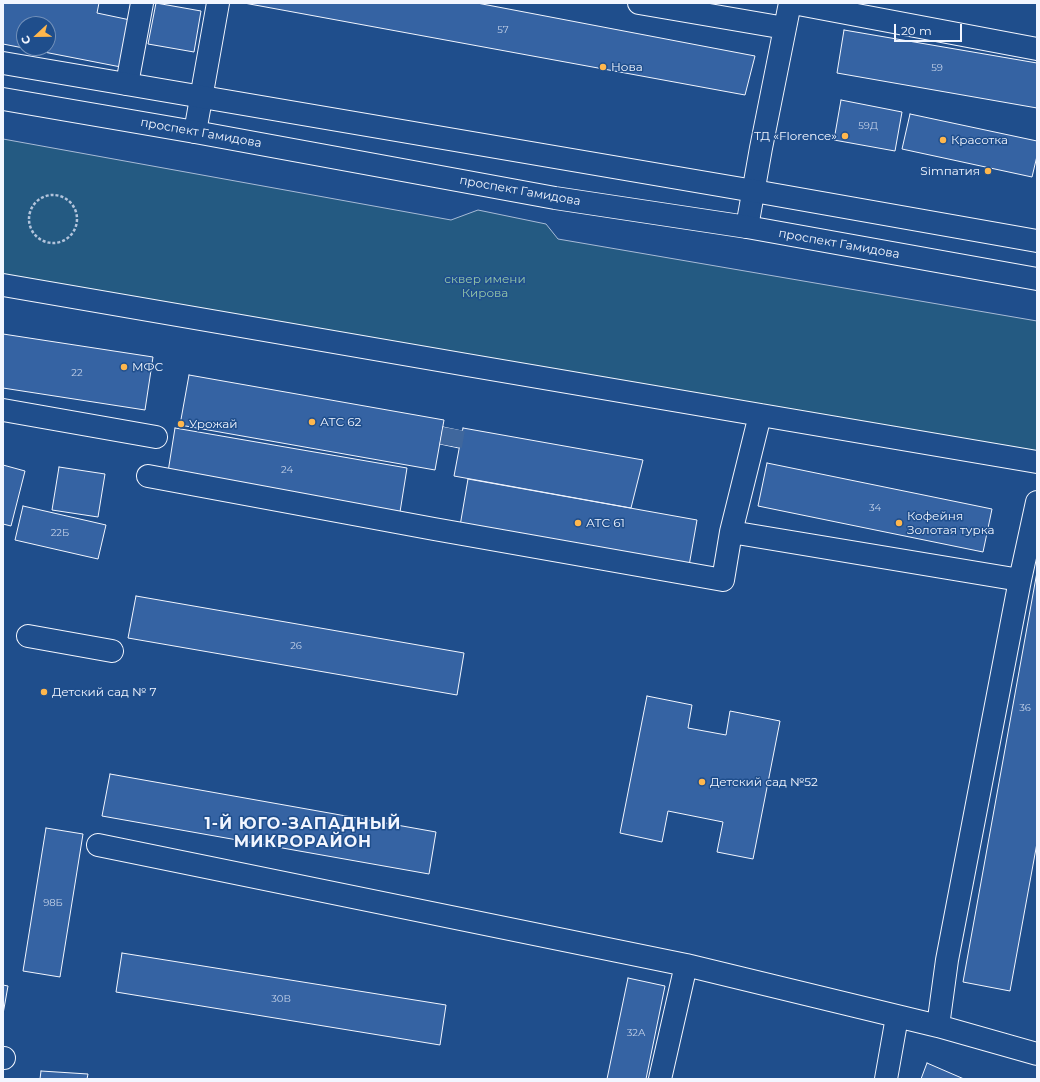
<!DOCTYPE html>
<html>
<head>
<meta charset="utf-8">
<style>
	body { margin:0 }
	#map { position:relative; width:1040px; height:1082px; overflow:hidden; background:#1f4e8c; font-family:Montserrat,sans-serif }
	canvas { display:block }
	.frame { position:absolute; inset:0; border:4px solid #f2f6ff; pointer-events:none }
	.north { position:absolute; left:16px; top:16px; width:40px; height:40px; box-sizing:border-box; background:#1f4e8c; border:1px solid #7391ba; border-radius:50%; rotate:248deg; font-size:11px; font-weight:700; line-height:16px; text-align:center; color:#f2f6ff }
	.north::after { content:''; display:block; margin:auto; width:14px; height:18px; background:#ffb74d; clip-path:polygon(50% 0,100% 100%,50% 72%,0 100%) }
	.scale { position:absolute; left:894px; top:24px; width:68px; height:18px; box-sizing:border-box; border:2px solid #f2f6ff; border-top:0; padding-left:5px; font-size:12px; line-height:14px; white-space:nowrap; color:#f2f6ff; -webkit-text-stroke:3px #1f4e8c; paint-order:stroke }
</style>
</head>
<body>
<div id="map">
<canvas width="1040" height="1082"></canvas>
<div class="frame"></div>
<div class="north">С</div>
<div class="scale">20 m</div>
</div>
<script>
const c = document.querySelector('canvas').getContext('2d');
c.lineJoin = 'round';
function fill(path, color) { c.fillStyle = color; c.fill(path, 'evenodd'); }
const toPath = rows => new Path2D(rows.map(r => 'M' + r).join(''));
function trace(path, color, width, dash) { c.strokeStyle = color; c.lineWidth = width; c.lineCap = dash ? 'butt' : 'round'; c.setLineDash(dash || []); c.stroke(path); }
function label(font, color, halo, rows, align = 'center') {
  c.font = font + ' Montserrat,sans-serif'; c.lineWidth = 3; c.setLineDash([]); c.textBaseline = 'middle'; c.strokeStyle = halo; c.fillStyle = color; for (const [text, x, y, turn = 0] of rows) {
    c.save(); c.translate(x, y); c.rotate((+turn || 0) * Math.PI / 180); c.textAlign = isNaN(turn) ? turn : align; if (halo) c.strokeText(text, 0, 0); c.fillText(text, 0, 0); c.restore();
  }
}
const green = toPath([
	[3,139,451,220,478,210,546,224,558,239,1037,321,1037,451,3,279,3,139]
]);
const building = toPath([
	[3,3,99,3,97,13,135,21,126,68,3,44,3,3],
	[24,24,48,24,48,48,24,48,24,24],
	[156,3,201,11,194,52,148,44,156,3],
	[244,3,477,3,755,56,745,95,244,3],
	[844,30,1037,63,1037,108,837,73,844,30],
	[841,100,902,112,895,151,834,140,841,100],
	[910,114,1037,141,1037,156,1032,177,902,149,910,114],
	[3,334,153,357,145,410,3,388,3,334],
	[189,375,444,420,435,470,180,425,189,375],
	[443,427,462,431,459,448,440,444,443,427],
	[175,428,407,468,400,512,168,472,175,428],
	[463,428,643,460,631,508,454,476,463,428],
	[767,463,992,509,983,552,758,506,767,463],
	[3,465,25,471,11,526,3,524,3,465],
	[59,467,105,474,98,517,52,510,59,467],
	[468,479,697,520,689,566,460,526,468,479],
	[23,506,106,525,98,559,15,540,23,506],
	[1037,572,1037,843,1010,991,963,982,1037,572],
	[136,596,464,653,457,695,128,638,136,596],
	[647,696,692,705,688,728,726,735,730,711,780,721,753,859,717,852,723,822,668,811,662,842,620,833,647,696],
	[110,774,436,832,429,874,102,816,110,774],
	[46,828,83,834,60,977,23,971,46,828],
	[122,953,446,1005,440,1045,116,992,122,953],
	[628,978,665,986,646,1079,607,1079,628,978],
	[3,985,8,986,3,1014,3,985],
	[927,1063,964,1079,921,1079,927,1063],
	[41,1071,88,1074,87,1079,40,1079,41,1071]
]);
const minorTunnel = toPath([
	[451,446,454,429]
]);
const path = toPath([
	'29 219a24 24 0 1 1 48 0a24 24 0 1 1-48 0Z'
]);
const minor = toPath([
	[639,3,785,28],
	[793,3,1037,49],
	[127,84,142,3],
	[195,132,218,3],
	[747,227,761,148,790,3],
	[3,285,467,365,1037,462],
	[3,410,156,437],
	[148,476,434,529,723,580,731,532,760,415],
	[731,532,1020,580],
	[28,636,112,651],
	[98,845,686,965],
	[938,1026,947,960,1020,580,1037,502],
	[3,1058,4,1058],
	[660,1079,686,965,938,1026,1037,1054],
	[886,1079,897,1017]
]);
const major = toPath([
	[3,63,754,191,1037,241],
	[3,99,195,132,555,198,747,227,1037,279]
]);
const markers = [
	[603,67,4,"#ffb74d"],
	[845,136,4,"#ffb74d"],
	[943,140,4,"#ffb74d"],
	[988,171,4,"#ffb74d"],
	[124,367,4,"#ffb74d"],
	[312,422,4,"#ffb74d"],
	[181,424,4,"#ffb74d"],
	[578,523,4,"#ffb74d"],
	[899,523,4,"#ffb74d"],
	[44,692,4,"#ffb74d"],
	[702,782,4,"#ffb74d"]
];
const numberNames = [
	["57",503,30],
	["59",937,68],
	["59Д",868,126],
	["22",77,373],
	["24",287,470],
	["34",875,508],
	["22Б",60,533],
	["26",296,646],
	["36",1025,708],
	["98Б",53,903],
	["30В",281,999],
	["32А",636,1033]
];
const poiNames = [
	["Нова",611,67],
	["ТД «Florence»",837,136,"right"],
	["Красотка",951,140],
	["Simпатия",980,171,"right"],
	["МФС",132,367],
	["АТС 62",320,422],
	["Урожай",189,424],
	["Кофейня",907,516],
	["Золотая турка",907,530],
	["АТС 61",586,523],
	["Детский сад № 7",52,692],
	["Детский сад №52",710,782]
];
const streetNames = [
	["проспект Гамидова",201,133,10],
	["проспект Гамидова",520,191,10],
	["проспект Гамидова",839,244,10]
];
const parkNames = [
	["сквер имени",485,279],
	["Кирова",485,293]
];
const districtNames = [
	["1-Й ЮГО-ЗАПАДНЫЙ",303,824],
	["МИКРОРАЙОН",303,842]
];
fill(green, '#245a82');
trace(green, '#a8bbd7', 1);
fill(building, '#3563a3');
trace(building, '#f2f6ff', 1);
trace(minorTunnel, '#3f679d', 22, [22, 11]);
trace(minor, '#f2f6ff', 24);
trace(major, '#f2f6ff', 24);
trace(path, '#b3c4dc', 2.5, [3, 2]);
trace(minor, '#1f4e8c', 22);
trace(major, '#1f4e8c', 22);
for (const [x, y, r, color] of markers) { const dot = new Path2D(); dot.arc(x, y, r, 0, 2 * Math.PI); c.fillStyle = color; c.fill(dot); trace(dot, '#1f4e8c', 1.5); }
label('10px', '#c3d1e8', null, numberNames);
label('12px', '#f2f6ff', '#1f4e8c', poiNames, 'left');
label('12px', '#f2f6ff', '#1f4e8c', streetNames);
label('12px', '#97c8a6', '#1f4e8c', parkNames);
c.letterSpacing = '1px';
label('bold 16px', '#f2f6ff', '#1f4e8c', districtNames);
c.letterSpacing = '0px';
</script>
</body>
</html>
